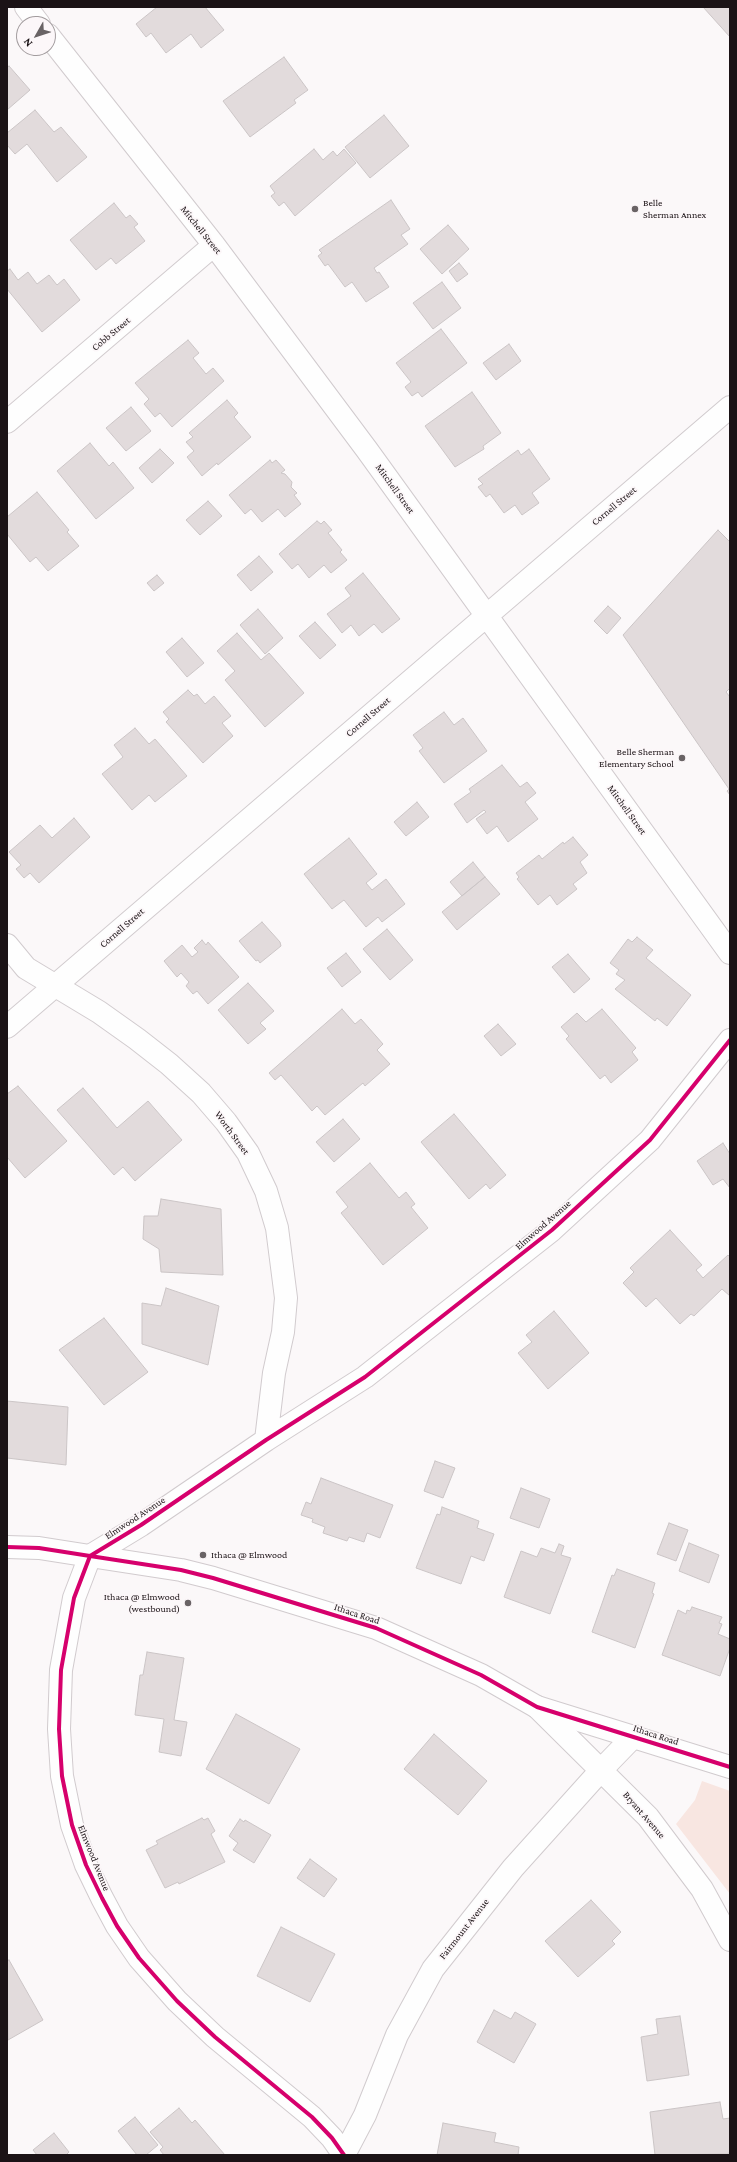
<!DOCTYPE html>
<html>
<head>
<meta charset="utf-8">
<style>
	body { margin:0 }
	#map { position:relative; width:737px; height:2162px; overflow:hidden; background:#fbf8f9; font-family:"Crimson Pro",serif }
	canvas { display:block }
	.frame { position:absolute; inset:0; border:8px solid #1b1316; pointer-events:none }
	.north { position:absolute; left:16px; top:16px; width:40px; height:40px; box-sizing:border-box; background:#fcf7f9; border:1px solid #a29c9e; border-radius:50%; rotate:231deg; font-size:11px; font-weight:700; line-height:16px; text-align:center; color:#1b1316 }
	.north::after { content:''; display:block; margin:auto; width:14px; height:18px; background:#696365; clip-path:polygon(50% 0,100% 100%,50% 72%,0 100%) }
</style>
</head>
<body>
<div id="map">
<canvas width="737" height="2162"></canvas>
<div class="frame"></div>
<div class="north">N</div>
</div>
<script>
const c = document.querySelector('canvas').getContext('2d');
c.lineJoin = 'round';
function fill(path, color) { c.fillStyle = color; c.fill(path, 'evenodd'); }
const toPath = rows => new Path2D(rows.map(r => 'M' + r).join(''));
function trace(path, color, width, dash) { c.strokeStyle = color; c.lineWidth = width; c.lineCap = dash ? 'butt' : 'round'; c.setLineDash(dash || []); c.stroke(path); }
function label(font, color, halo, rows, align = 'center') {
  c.font = font + ' "Crimson Pro",serif'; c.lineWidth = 3.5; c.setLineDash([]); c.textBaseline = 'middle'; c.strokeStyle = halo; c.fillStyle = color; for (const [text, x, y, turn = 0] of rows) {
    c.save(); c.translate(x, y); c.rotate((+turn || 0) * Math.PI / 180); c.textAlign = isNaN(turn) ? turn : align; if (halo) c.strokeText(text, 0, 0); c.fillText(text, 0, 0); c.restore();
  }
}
const green = toPath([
	[702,1781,730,1791,730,1894,676,1824,695,1800]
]);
const building = toPath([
	[157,7,205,7,224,30,201,48,191,34,166,53,151,33,146,37,136,24,157,7],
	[703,7,730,7,730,37,703,7],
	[284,57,308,90,294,100,296,103,250,137,223,101,284,57],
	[9,66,30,90,7,110,7,68,9,66],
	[35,110,54,132,61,127,87,157,57,182,27,144,15,154,7,145,7,133,35,110],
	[384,115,409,146,370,178,345,147,384,115],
	[314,149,323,160,333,151,337,156,344,149,356,163,295,216,284,202,279,206,271,196,275,193,270,186,314,149],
	[391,200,410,229,401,235,408,244,374,268,377,273,379,272,389,287,366,302,352,282,345,287,328,264,325,266,318,256,322,253,319,250,391,200],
	[114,203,126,218,130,215,138,224,134,227,145,241,116,264,111,258,96,270,70,240,114,203],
	[448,225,469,249,442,274,420,249,448,225],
	[459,263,468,274,457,282,449,271,459,263],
	[10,269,18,280,28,272,37,284,49,275,57,285,64,279,80,300,42,332,7,289,7,271,10,269],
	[442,282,461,308,433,329,413,303,442,282],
	[441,329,467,363,422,397,418,392,412,396,405,387,411,382,396,363,441,329],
	[188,340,199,353,193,358,206,374,213,368,224,381,172,427,160,413,155,417,144,404,149,399,135,383,188,340],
	[509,344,521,361,496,380,483,363,509,344],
	[472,392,501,433,483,446,484,449,455,467,425,426,472,392],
	[227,400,238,413,234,417,251,437,218,465,217,463,202,476,187,457,194,451,186,442,193,437,189,433,227,400],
	[131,407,151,431,126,451,106,428,131,407],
	[90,443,109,466,113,462,134,488,96,519,57,471,90,443],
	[160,449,174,463,152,483,139,468,160,449],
	[529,449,550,479,532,493,539,503,522,515,515,505,504,513,490,494,486,497,478,487,483,484,478,479,518,450,521,455,529,449],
	[270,460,272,463,276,460,285,470,281,473,285,474,292,482,291,487,297,493,294,495,301,504,285,517,278,509,262,522,251,509,245,514,229,495,270,460],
	[37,492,69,530,67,532,79,546,48,571,36,557,30,562,7,534,7,517,37,492],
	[208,501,222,516,200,535,186,520,208,501],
	[317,521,321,524,324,521,332,530,328,533,342,550,340,552,347,560,331,573,324,565,309,578,298,564,292,569,279,554,317,521],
	[718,530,730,542,730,688,726,692,730,697,730,795,727,791,729,789,623,635,718,530],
	[259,556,273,572,251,591,237,575,259,556],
	[363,573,400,619,382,633,374,624,359,636,351,625,342,633,327,614,351,596,345,588,363,573],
	[157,575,164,583,154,591,147,583,157,575],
	[608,606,621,618,607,634,594,621,608,606],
	[258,609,283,638,265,654,240,625,258,609],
	[315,622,336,645,320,659,299,636,315,622],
	[237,633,261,660,269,653,304,693,265,727,225,680,235,671,217,651,237,633],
	[182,638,204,663,187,677,166,652,182,638],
	[188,690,194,696,197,694,205,704,214,696,231,716,222,723,233,736,203,763,166,722,169,719,163,712,188,690],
	[444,712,454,725,463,718,487,751,444,783,419,751,423,748,413,735,444,712],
	[135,728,149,744,155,739,187,776,155,802,149,795,132,810,102,774,123,757,114,745,135,728],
	[502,765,520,787,527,782,536,793,525,802,538,819,508,842,497,826,487,834,476,819,486,812,484,810,467,823,454,804,471,792,469,789,502,765],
	[417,802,429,817,406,836,394,822,417,802],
	[74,818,90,837,39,883,30,873,24,878,16,869,21,865,9,852,40,825,52,838,74,818],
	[573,837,588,855,580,862,587,873,573,884,577,889,557,905,550,895,538,905,517,879,519,877,516,873,539,855,542,859,563,842,564,844,573,837],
	[349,838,377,874,366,883,372,890,386,879,405,904,382,922,378,917,366,927,344,900,332,909,304,874,349,838],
	[473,862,485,877,462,896,450,882,473,862],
	[485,877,500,894,457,930,442,912,485,877],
	[262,922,280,942,281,946,260,963,258,960,256,961,239,941,262,922],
	[387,929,413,960,390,980,363,949,387,929],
	[637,937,653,950,646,958,691,995,667,1026,657,1018,655,1021,615,989,625,980,616,974,619,970,610,963,628,939,632,942,637,937],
	[202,940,206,945,208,942,239,977,208,1004,197,991,193,994,186,986,189,982,181,973,177,977,164,961,182,945,192,957,198,952,194,948,202,940],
	[346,953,361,972,342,987,327,968,346,953],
	[568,954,590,979,574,993,552,967,568,954],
	[248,983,274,1011,260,1023,266,1029,248,1044,218,1010,248,983],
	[342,1009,355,1024,361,1019,383,1044,377,1050,390,1064,365,1086,363,1083,325,1115,317,1106,312,1111,281,1075,275,1080,269,1073,342,1009],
	[602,1009,636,1048,632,1052,638,1060,611,1083,605,1075,600,1079,566,1039,569,1036,561,1027,577,1013,586,1022,602,1009],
	[498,1024,516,1044,501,1056,484,1036,498,1024],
	[18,1086,67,1141,25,1178,7,1157,7,1094,18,1086],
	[83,1088,117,1128,148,1101,182,1140,135,1181,123,1167,114,1175,57,1110,83,1088],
	[454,1114,506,1175,490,1189,486,1184,469,1199,421,1142,454,1114],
	[343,1119,360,1139,334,1162,316,1142,343,1119],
	[723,1143,730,1154,730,1188,723,1179,713,1185,697,1161,723,1143],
	[370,1163,399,1198,406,1192,415,1204,411,1207,428,1228,383,1265,341,1213,348,1207,336,1192,370,1163],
	[161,1199,221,1209,223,1275,161,1272,159,1249,143,1239,144,1216,158,1216,161,1199],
	[670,1230,702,1265,696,1270,703,1278,728,1255,730,1257,730,1296,722,1289,694,1316,691,1314,680,1324,656,1298,646,1307,623,1283,634,1272,630,1268,670,1230],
	[166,1288,219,1306,208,1365,142,1344,142,1303,161,1306,166,1288],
	[554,1311,589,1353,548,1389,518,1353,532,1342,526,1335,554,1311],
	[104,1318,148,1372,104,1405,59,1350,104,1318],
	[7,1401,68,1407,66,1465,7,1458,7,1401],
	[435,1461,455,1468,443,1498,424,1491,435,1461],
	[321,1478,393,1505,380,1538,367,1533,364,1542,349,1537,347,1541,323,1533,325,1527,312,1522,313,1519,301,1515,306,1502,311,1504,321,1478],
	[521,1488,550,1499,539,1528,510,1518,521,1488],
	[442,1507,479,1521,477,1528,494,1534,484,1561,471,1556,461,1584,416,1568,437,1514,440,1515,442,1507],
	[669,1523,688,1530,676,1561,657,1554,669,1523],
	[689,1543,719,1555,709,1583,679,1571,689,1543],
	[559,1544,564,1546,561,1555,571,1558,550,1614,504,1597,521,1551,537,1557,541,1548,555,1553,559,1544],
	[617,1569,655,1583,652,1593,654,1594,635,1648,592,1632,612,1575,614,1576,617,1569],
	[692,1607,722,1617,719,1623,722,1624,718,1634,730,1639,730,1648,720,1676,662,1655,678,1610,686,1614,687,1610,690,1611,692,1607],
	[147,1652,184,1658,174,1720,187,1722,181,1756,159,1752,164,1719,135,1715,140,1675,143,1675,147,1652],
	[236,1714,300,1749,269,1804,206,1769,236,1714],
	[434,1734,487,1781,458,1815,404,1769,434,1734],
	[202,1818,204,1820,208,1818,215,1831,211,1834,225,1862,179,1884,178,1882,165,1888,146,1850,158,1844,156,1841,202,1818],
	[240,1819,244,1822,245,1820,271,1835,254,1863,233,1850,238,1843,229,1836,240,1819],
	[310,1859,337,1879,324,1897,297,1878,310,1859],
	[591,1900,621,1932,612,1941,615,1944,578,1977,545,1941,591,1900],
	[281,1927,335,1954,310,2002,257,1976,281,1927],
	[9,1960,43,2020,8,2040,7,1961,9,1960],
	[494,2010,511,2019,515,2012,536,2024,514,2063,477,2042,494,2010],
	[680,2016,689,2075,647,2081,641,2037,658,2034,656,2019,680,2016],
	[720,2102,723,2119,730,2118,730,2151,728,2154,655,2155,650,2112,720,2102],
	[179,2108,192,2123,195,2120,225,2155,164,2155,160,2150,163,2147,150,2132,179,2108],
	[135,2117,158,2145,146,2155,137,2155,118,2131,135,2117],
	[443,2123,496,2133,494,2142,519,2147,518,2155,437,2155,443,2123],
	[54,2133,69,2152,66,2155,37,2155,33,2150,54,2133]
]);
const minor = toPath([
	[26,7,39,24],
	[48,35,214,245,367,450,730,953],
	[7,422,214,245],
	[7,945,26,968,99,1012,137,1039,169,1064,201,1093,226,1122,248,1153,266,1191,277,1228,286,1298,283,1332,274,1373,266,1440],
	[7,1027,730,407],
	[537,1707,648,1817,702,1889,730,1940],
	[344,2155,332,2138,312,2117,215,2037,177,2001,139,1958,117,1926,102,1898,86,1865,72,1825,62,1776,59,1729,61,1670,74,1598,90,1556,141,1525,266,1440,365,1377,552,1230,650,1140,730,1040],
	[344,2155,365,2115,397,2035,433,1969,513,1868,602,1769,634,1736]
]);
const major = toPath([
	[7,1547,39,1548,90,1556,181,1570,213,1578,376,1628,481,1675,537,1707,730,1767]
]);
const cycleway = toPath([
	[7,1547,39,1548,90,1556,181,1570,213,1578,376,1628,481,1675,537,1707,730,1767],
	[344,2155,332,2138,312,2117,215,2037,177,2001,139,1958,117,1926,102,1898,86,1865,72,1825,62,1776,59,1729,61,1670,74,1598,90,1556,141,1525,266,1440,365,1377,552,1230,650,1140,730,1040]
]);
const markers = [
	[635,209,4,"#696365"],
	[682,758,4,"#696365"],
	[203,1555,4,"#696365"],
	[188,1603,4,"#696365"]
];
const poiNames = [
	["Belle",643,203],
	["Sherman Annex",643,215],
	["Belle Sherman",674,752,"right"],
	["Elementary School",674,764,"right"],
	["Ithaca @ Elmwood",211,1555],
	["Ithaca @ Elmwood",180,1597,"right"],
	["(westbound)",180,1609,"right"]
];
const streetNames = [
	["Mitchell Street",201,230,51],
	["Cobb Street",111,334,-40],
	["Mitchell Street",395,489,54],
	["Cornell Street",614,506,-40],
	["Cornell Street",368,717,-41],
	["Mitchell Street",627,810,54],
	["Cornell Street",122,928,-41],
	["Worth Street",232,1133,54],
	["Elmwood Avenue",543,1225,-41],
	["Elmwood Avenue",135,1518,-33],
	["Ithaca Road",357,1614,18],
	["Ithaca Road",656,1735,18],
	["Bryant Avenue",644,1815,49],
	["Elmwood Avenue",94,1858,68],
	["Fairmount Avenue",464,1929,-52]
];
fill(green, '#f8e6e1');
fill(building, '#e2dbdc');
trace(building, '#cbc5c6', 1);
trace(minor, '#d1cbce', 24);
trace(major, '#d1cbce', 24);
trace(minor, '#fefefe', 22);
trace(major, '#fefefe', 22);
trace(cycleway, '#d6006c', 4);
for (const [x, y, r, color] of markers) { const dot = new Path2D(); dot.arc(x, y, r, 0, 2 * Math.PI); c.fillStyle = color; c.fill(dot); trace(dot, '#fcf7f9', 1.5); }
label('10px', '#1b1316', '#fcf7f9', poiNames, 'left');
label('10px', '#1b1316', '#fcf7f9', streetNames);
</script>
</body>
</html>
